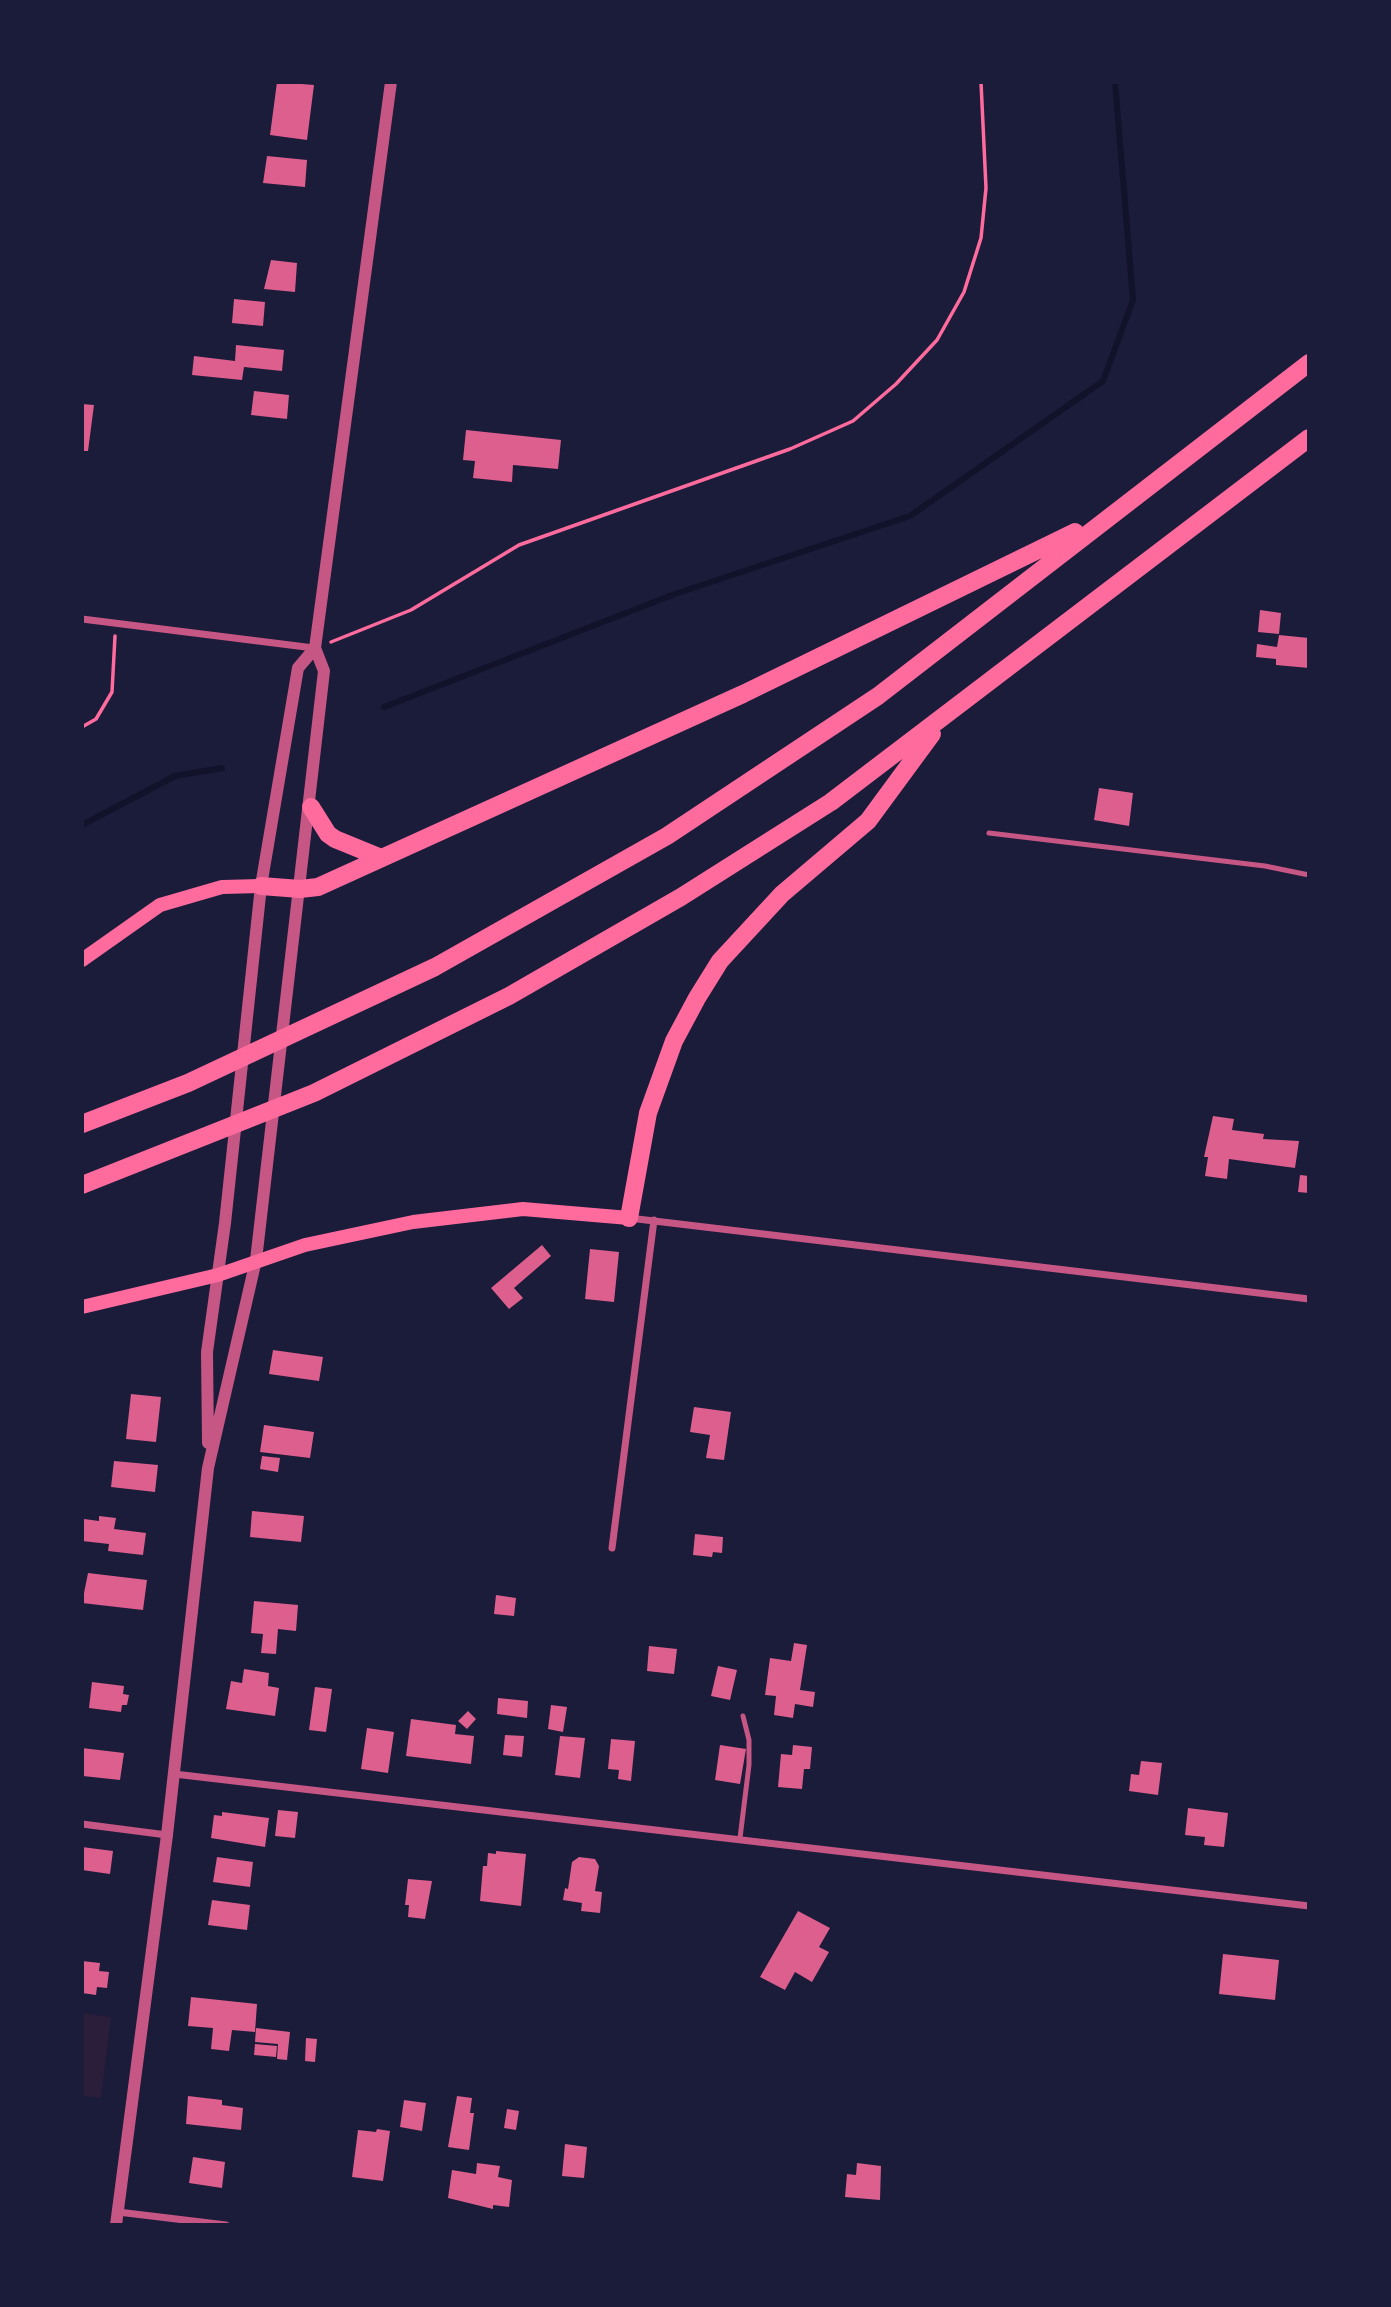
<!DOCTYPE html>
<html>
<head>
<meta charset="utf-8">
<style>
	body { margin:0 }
	#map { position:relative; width:1391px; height:2307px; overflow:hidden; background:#1b1b3a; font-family:"IBM Plex Sans",sans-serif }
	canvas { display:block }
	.frame { position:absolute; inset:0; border:84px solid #1b1b3a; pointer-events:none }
</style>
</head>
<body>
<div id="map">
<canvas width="1391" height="2307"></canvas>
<div class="frame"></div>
</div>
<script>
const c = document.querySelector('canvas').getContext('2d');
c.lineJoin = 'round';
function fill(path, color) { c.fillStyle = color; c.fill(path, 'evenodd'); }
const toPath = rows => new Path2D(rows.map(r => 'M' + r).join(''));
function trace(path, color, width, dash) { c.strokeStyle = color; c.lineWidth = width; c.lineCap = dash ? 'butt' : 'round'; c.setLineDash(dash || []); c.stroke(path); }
const green = toPath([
	[82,2013,111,2017,101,2098,82,2096]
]);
const stream = toPath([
	[384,707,675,594,910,516,1103,381,1133,300,1115,82],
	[82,825,175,776,222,768]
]);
const building = toPath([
	[277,82,314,85,307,140,270,135],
	[267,156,307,160,305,187,263,183],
	[271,260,297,263,295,292,264,289],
	[234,299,265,302,263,326,232,323],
	[236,345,284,350,282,371,244,367,242,380,192,375,194,356,235,361],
	[254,391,289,395,287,419,251,415],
	[82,404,94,405,88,451,82,451],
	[466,430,561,440,558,469,513,465,512,482,473,478,475,461,463,460],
	[1260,610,1281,613,1279,634,1258,632],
	[1279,635,1309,638,1309,668,1276,665,1276,659,1256,657,1257,644,1277,647],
	[1099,788,1133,793,1129,826,1094,820],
	[1213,1116,1234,1119,1232,1130,1264,1134,1263,1139,1299,1141,1295,1168,1229,1159,1227,1179,1205,1176,1208,1157,1204,1157],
	[1300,1175,1309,1176,1309,1193,1298,1192],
	[542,1245,551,1256,514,1288,523,1298,509,1309,491,1288],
	[590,1249,619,1252,614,1302,585,1299],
	[273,1350,323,1357,319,1381,269,1374],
	[131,1394,161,1397,156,1442,126,1439],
	[694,1407,731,1412,724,1460,706,1458,710,1435,690,1432],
	[264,1425,314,1432,310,1458,260,1452],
	[262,1456,280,1458,278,1472,260,1469],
	[114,1461,158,1465,155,1492,111,1487],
	[252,1511,304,1516,301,1542,250,1537],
	[99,1516,116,1518,114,1529,146,1533,143,1555,108,1551,109,1544,82,1541,84,1519,99,1521],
	[695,1534,723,1537,722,1553,713,1552,712,1557,693,1555],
	[88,1573,147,1580,143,1610,82,1603],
	[496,1595,516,1598,514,1616,494,1614],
	[254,1601,298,1605,296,1631,278,1629,276,1654,261,1653,263,1634,251,1633],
	[794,1643,807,1645,800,1690,815,1692,813,1707,795,1704,793,1718,774,1715,776,1696,765,1695,770,1658,791,1661],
	[649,1646,677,1649,674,1674,647,1671],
	[718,1666,737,1670,730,1700,711,1696],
	[244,1669,269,1673,268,1686,279,1688,275,1716,226,1709,231,1681,242,1683],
	[92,1682,124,1686,123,1694,129,1695,127,1705,122,1705,121,1712,89,1708],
	[315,1687,332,1689,326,1732,309,1730],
	[498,1698,528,1701,527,1718,497,1714],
	[551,1705,567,1707,563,1732,548,1729],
	[468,1711,476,1719,467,1729,458,1721],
	[411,1719,456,1725,455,1734,474,1736,471,1764,406,1756],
	[367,1728,394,1732,388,1773,361,1769],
	[505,1735,524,1736,522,1757,503,1755],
	[560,1736,585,1738,580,1778,555,1775],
	[611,1739,635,1741,631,1781,618,1779,619,1770,608,1769],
	[720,1745,746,1749,740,1784,715,1780],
	[793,1745,812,1747,810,1769,804,1769,802,1789,778,1787,781,1754,792,1755],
	[82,1748,124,1753,120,1780,83,1776],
	[1141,1761,1162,1763,1158,1795,1129,1791,1131,1774,1139,1775],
	[1188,1808,1228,1813,1224,1847,1204,1845,1205,1837,1185,1835],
	[278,1810,298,1812,295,1838,275,1836],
	[222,1812,269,1818,265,1847,211,1838,214,1815,222,1816],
	[82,1847,113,1851,110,1874,82,1870],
	[496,1851,526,1854,521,1906,480,1901,483,1866,487,1866,488,1853,496,1854],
	[217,1857,253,1862,250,1887,213,1882],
	[579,1857,595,1859,599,1866,595,1891,602,1892,600,1913,581,1911,582,1903,563,1900,565,1888,568,1889,572,1862],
	[408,1879,432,1881,425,1919,408,1917,409,1905,405,1905],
	[212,1900,250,1905,247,1930,208,1925],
	[798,1911,830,1928,819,1947,829,1952,812,1982,795,1972,785,1990,760,1977],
	[1223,1954,1279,1960,1275,2000,1219,1994],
	[82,1961,100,1963,99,1971,109,1972,107,1988,97,1987,96,1995,82,1993],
	[191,1997,257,2004,255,2032,232,2030,229,2051,211,2049,213,2028,188,2026],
	[256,2028,290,2032,287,2060,277,2059,278,2044,255,2042],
	[306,2038,317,2039,315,2062,305,2061],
	[255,2044,277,2046,276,2057,254,2055],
	[188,2096,222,2100,222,2105,243,2108,241,2130,186,2124],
	[457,2096,472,2098,470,2113,474,2113,469,2150,448,2147],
	[404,2100,426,2103,422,2131,400,2127],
	[507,2109,519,2111,516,2130,504,2128],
	[377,2129,390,2131,383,2181,352,2177,358,2130,376,2132],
	[565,2144,587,2147,584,2178,562,2176],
	[193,2157,225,2162,222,2188,189,2183],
	[477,2163,500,2166,498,2177,512,2180,509,2207,493,2205,493,2209,448,2198,452,2170,476,2174],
	[857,2163,881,2166,880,2200,845,2197,847,2174,856,2175]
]);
const path = toPath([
	[331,642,411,610,519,545,790,449,853,421,896,384,937,340,964,292,981,238,986,188,981,82],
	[82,727,96,719,112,692,115,636]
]);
const service = toPath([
	[989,833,1265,866,1309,875],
	[740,1838,749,1765,749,1740,743,1716]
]);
const minor = toPath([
	[82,619,314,648],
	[629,1218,1309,1299],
	[612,1548,654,1220],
	[174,1774,1309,1906],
	[82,1824,167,1835],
	[118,2212,226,2225]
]);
const tertiary = toPath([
	[208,1443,207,1352,225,1223,261,886,298,668,315,648],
	[116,2225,167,1835,208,1468,256,1260,324,671,315,648,391,82]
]);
const secondary = toPath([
	[82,960,160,905,222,887,261,886],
	[82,1307,218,1275,305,1245,413,1222,523,1209,629,1218]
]);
const motorway = toPath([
	[311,807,328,834,335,839,379,857],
	[261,886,300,889,318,887,743,694,1075,532],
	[82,1124,188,1083,435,967,667,836,878,696,1309,363],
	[82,1185,314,1093,509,996,681,897,831,802,1309,438],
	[629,1218,648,1113,674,1041,697,998,720,961,782,894,868,821,932,734]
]);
fill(green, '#2a1e3b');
trace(stream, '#12122b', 6);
fill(building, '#dd5f8e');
trace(path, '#ff6b9d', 3.5);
trace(service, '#c65784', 5);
trace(minor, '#c65784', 7);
trace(tertiary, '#c65784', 12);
trace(secondary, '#ff6b9d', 14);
trace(motorway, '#ff6b9d', 18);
</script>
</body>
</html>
